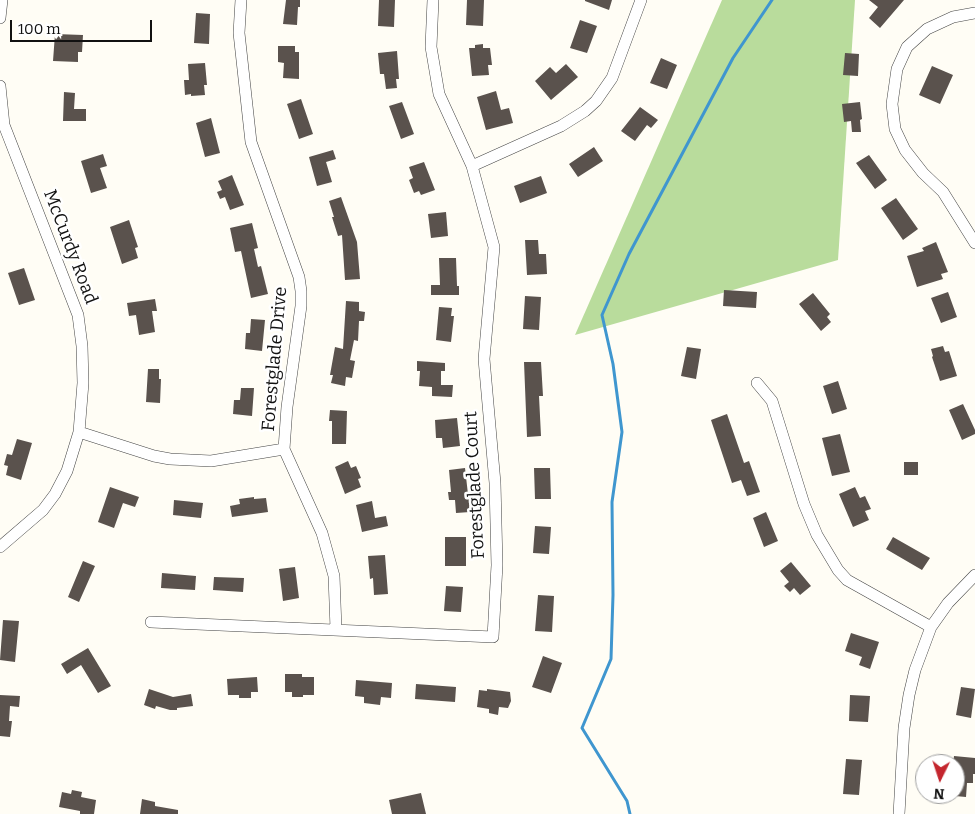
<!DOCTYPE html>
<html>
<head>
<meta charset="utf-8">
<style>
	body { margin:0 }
	#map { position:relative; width:975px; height:814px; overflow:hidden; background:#fffdf5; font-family:Bitter,serif }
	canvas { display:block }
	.north { position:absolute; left:915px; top:754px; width:50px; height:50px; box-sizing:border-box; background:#fff; border:1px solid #a0a0a0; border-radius:50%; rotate:184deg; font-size:14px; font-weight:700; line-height:20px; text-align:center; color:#111 }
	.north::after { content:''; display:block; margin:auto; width:18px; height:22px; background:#c4262e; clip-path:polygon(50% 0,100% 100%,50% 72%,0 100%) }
	.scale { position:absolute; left:10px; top:20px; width:142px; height:22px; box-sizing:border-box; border:2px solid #111; border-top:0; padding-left:6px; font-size:15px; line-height:18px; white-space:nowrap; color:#111; -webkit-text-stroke:4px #fff; paint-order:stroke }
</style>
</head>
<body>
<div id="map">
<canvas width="975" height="814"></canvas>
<div class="north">N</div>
<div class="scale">100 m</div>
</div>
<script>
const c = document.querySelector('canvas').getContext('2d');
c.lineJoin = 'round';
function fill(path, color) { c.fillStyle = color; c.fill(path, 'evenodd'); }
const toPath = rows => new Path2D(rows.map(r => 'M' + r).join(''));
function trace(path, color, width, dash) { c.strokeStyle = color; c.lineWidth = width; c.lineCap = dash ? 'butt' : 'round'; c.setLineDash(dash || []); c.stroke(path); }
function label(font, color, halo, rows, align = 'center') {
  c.font = font + ' Bitter,serif'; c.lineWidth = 5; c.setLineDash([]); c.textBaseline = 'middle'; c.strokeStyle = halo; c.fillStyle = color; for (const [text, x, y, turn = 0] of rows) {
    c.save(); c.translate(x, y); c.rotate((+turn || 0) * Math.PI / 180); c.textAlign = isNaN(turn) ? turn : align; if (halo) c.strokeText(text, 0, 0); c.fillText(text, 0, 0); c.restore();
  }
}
const forest = toPath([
	[722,0,855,0,838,260,575,335]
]);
const stream = toPath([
	[630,814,627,801,582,728,611,659,613,595,612,502,622,432,613,364,602,315,629,254,733,58,772,0]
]);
const building = toPath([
	[286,0,300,0,300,7,298,7,297,25,283,24],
	[379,0,395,0,394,27,378,26],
	[467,0,484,0,483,26,466,25],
	[585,0,612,0,609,10,585,1],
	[869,0,904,0,880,28,869,18,878,7],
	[196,13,210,14,209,44,194,43],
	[580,20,597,26,587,53,570,48],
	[55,34,83,35,82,52,78,52,78,62,53,61],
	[483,44,483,48,490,48,492,65,488,65,489,75,472,76,469,48,475,48,475,45],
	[278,46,295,46,295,52,299,52,299,79,283,78,284,63,278,62],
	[397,51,399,79,396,79,397,88,386,89,384,74,380,74,378,53],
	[845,53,859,54,858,76,843,75],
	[661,58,677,65,667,89,650,83],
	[205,63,207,85,204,85,205,95,191,96,191,94,185,95,184,80,189,80,188,64],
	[566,64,578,77,551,100,535,81,550,67,556,73],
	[932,66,953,75,940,104,919,95],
	[496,91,501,110,509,108,513,123,486,130,477,97],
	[64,92,75,93,74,109,86,109,86,121,63,121],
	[301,99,313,134,299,139,287,104],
	[402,102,414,134,401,139,389,106],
	[860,102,862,119,860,120,861,132,852,132,851,121,844,122,842,104],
	[640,107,658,120,651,128,647,125,635,141,621,131],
	[211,118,220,153,205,157,196,123],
	[594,147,603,161,578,177,569,164],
	[333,150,336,159,326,162,332,182,317,186,309,157],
	[103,154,107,166,100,168,107,188,91,193,81,161],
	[869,155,887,180,875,189,856,163],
	[424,162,435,190,421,195,419,191,414,193,409,180,413,178,409,167],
	[232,175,244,205,230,210,225,197,220,199,217,192,222,190,218,181],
	[541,176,547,193,520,203,514,186],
	[341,197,357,242,360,279,345,280,342,235,338,236,332,217,334,217,329,201],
	[896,198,918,229,903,240,881,208],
	[446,212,448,236,431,238,428,214],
	[129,220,138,247,135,248,138,258,122,264,110,227],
	[252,223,258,248,254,249,258,267,261,266,268,294,251,298,241,251,235,252,230,228],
	[525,240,538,240,539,254,546,254,547,274,527,275],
	[936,242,948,272,941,274,943,279,917,287,907,256,924,251,922,248],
	[439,258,456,258,457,286,459,286,459,295,431,295,431,285,440,285],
	[24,268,35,300,19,305,8,273],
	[724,290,757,292,756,308,723,306],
	[948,292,957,317,941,323,931,298],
	[813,293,830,314,827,317,831,322,821,331,799,304],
	[525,296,541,297,539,330,523,329],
	[155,299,157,311,152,311,155,332,139,335,136,315,129,316,127,303],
	[346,301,359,302,359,311,365,312,364,321,359,321,358,341,354,340,350,360,355,361,352,378,346,377,345,386,331,383,333,375,330,375,335,347,343,349],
	[439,307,452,308,451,316,454,316,451,342,436,340],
	[251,319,265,320,262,351,245,349,246,333,250,333],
	[943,346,945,352,949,351,957,376,940,381,932,357,933,356,931,349],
	[687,347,701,349,696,379,681,376],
	[417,361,445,363,445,371,441,371,441,385,453,385,452,397,432,396,432,387,419,386,420,371,417,371],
	[524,362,541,362,543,396,539,396,541,436,527,437],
	[148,369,159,369,159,379,161,379,160,403,146,402],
	[838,381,847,409,832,414,823,386],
	[241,388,254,388,252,416,233,414,234,400,240,400],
	[963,404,975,430,975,434,962,440,949,410],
	[330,410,347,411,346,444,332,444,332,421,329,421],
	[727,414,744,463,749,461,760,492,747,496,741,480,732,483,711,420],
	[457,418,460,446,443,448,442,438,436,438,435,420],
	[840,434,850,472,832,476,822,438],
	[17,439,32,443,21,480,6,475,8,466,4,465,7,454,12,455],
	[348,461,351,468,356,466,361,478,358,479,361,487,345,494,335,467],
	[904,462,918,462,918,475,904,475],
	[465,468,470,512,456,513,455,500,449,500,448,492,451,492,449,470],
	[534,468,550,468,551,499,535,499],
	[110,487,139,497,135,507,123,503,114,528,98,522],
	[855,487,860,498,865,496,871,509,865,511,869,520,853,527,839,494],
	[254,497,254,499,266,498,268,512,232,517,230,506,240,504,239,499],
	[174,500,203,503,201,518,173,515],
	[372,501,375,518,386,516,388,526,362,532,356,505],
	[766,512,778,541,764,547,753,518],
	[535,526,551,527,549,554,533,553],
	[445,537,466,537,466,566,445,566],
	[893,537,930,558,922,570,886,549],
	[385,555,388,594,374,595,373,578,370,579,368,556],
	[83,561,95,566,79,602,68,597],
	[791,562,811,586,800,595,794,588,790,592,784,586,789,582,780,571],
	[295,567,299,598,283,601,279,569],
	[162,573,196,576,195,590,161,588],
	[214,577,244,578,243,592,213,590],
	[446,586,463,587,461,612,444,611],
	[538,595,554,596,552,632,535,631],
	[3,620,19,621,15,662,0,660],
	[851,633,879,642,870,669,859,665,862,657,845,651],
	[88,648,111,686,98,693,81,665,67,674,61,664],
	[543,656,562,663,551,693,532,687],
	[285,674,302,674,302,677,314,677,314,695,303,695,303,697,292,697,292,692,285,692],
	[257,677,258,692,251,692,251,698,239,698,239,695,228,695,227,679],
	[356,680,392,683,391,698,381,697,380,705,364,703,364,697,355,696],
	[416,684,456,687,455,702,415,699],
	[961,687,975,689,971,718,956,715],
	[149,689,173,697,191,694,193,706,177,708,177,710,170,710,156,706,155,709,144,705],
	[487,689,510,692,511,701,508,708,499,707,498,715,489,713,489,709,477,707,479,690,487,691],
	[0,695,20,696,19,707,10,706,9,721,12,721,10,737,0,736],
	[850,695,870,696,868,722,849,721],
	[954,756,975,758,975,774,973,774,973,783,967,783,966,797,955,796,955,764,953,764],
	[846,759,862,760,859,795,843,794],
	[72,790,82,792,81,797,96,800,94,814,80,814,80,811,59,807,62,792,71,794],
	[421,793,426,814,392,814,389,800],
	[142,799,155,802,155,806,178,810,178,814,140,814]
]);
const minor = toPath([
	[241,0,239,33,251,142,299,277,301,291,301,306,287,407,284,449,322,533,334,576,336,629],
	[975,13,953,17,927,29,907,47,897,69,892,104,895,129,905,150,923,173,943,192,975,243],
	[0,18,2,0],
	[0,86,4,125,78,315,82,346,83,383,79,432,67,471,55,494,43,510,0,547],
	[472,166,561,126,585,111,596,101,612,78,641,0],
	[757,383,772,401,804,504,817,535,838,570,847,580,931,627],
	[79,432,154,456,170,459,211,461,284,449],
	[151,622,493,637,497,565,495,483,484,359,494,247,472,166,439,94,431,47,433,0],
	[899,814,904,728,909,695,915,670,931,627,948,603,975,575]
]);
const streetNames = [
	["McCurdy Road",70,247,69],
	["Forestglade Drive",275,359,-85],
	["Forestglade Court",475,485,-93]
];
fill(forest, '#b9dc9c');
trace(stream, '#3f96cf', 3);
fill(building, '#5a524d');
trace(minor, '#444', 12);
trace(minor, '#fff', 11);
label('18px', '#111', '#fff', streetNames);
</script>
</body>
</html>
